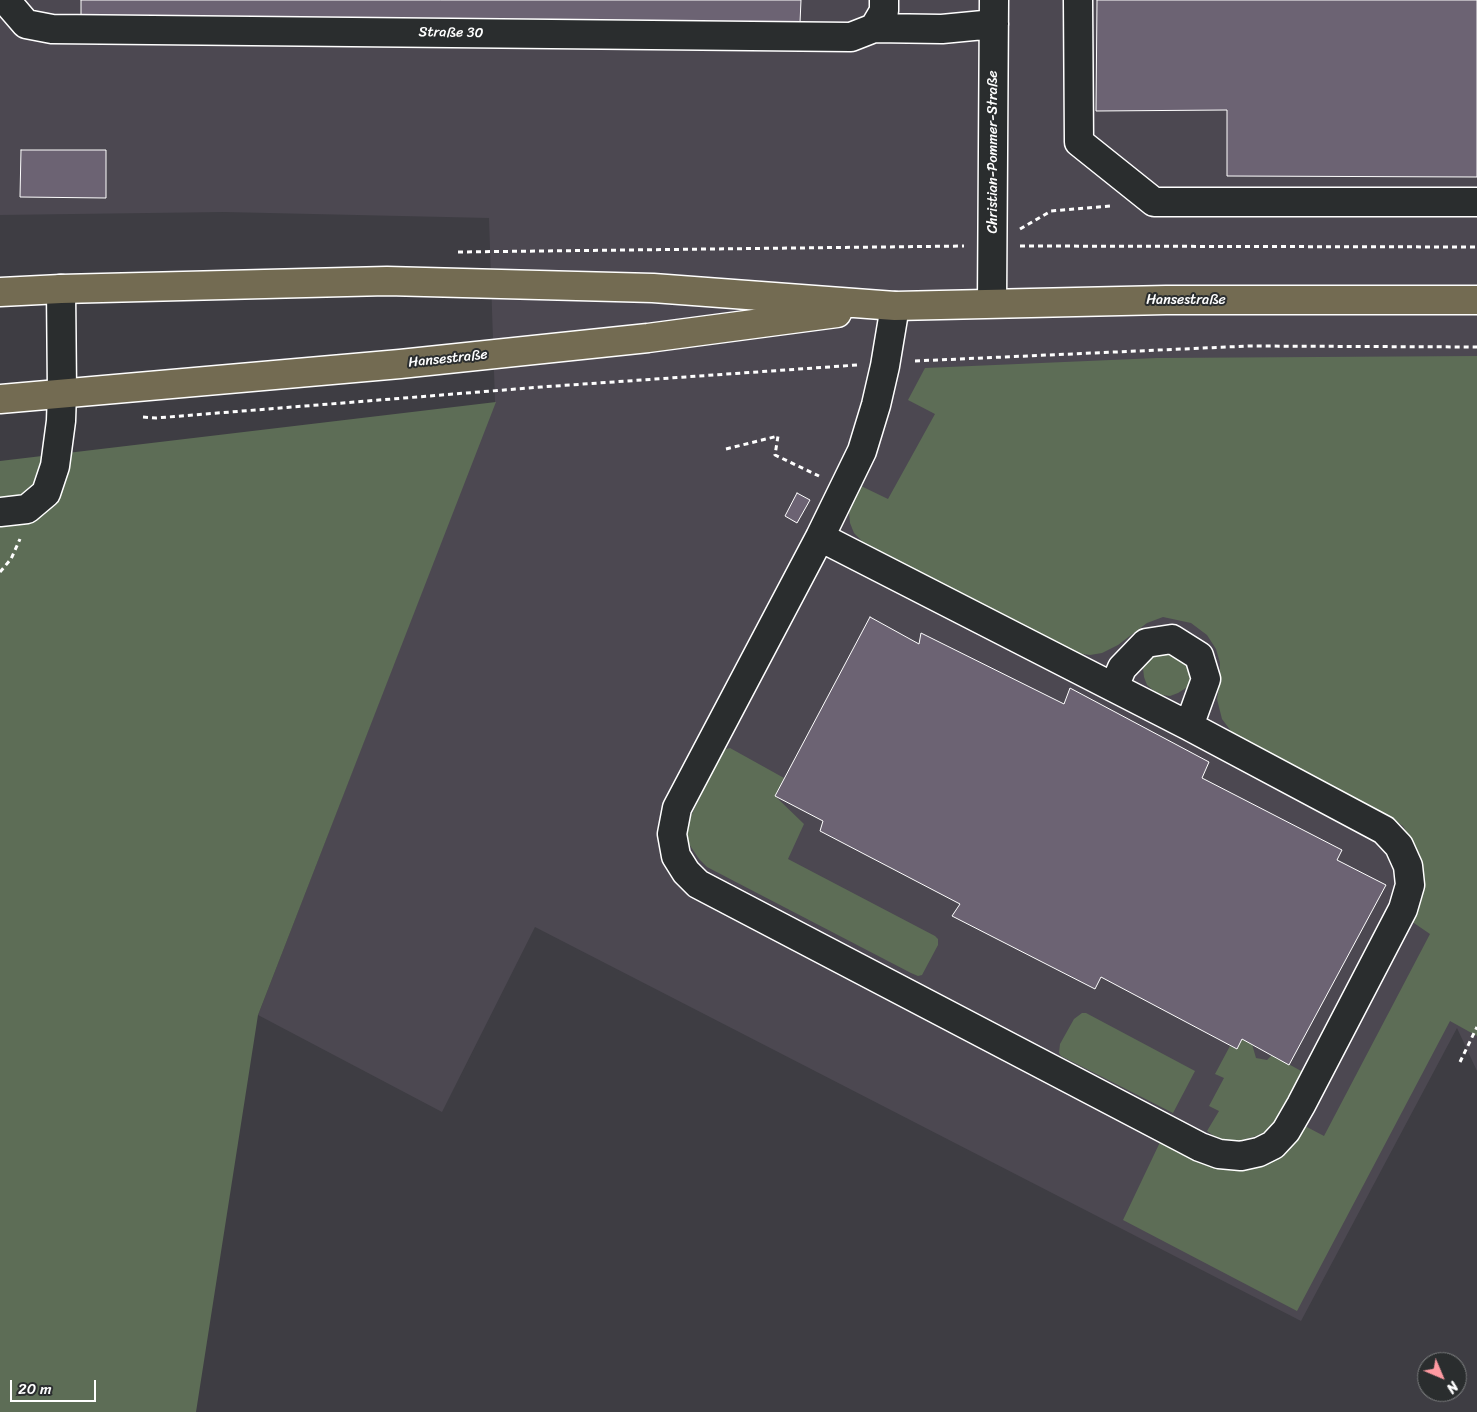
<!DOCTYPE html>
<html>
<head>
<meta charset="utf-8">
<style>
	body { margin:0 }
	#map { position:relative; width:1477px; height:1412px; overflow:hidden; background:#3e3d43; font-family:Sriracha,sans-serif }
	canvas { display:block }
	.north { position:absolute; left:1417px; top:1352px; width:50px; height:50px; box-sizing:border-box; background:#2a2d2e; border:1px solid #7f8182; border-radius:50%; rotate:135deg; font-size:14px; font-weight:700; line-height:20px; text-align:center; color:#fff }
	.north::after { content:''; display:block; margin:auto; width:18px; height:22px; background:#ff9aa2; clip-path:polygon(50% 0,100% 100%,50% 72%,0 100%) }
	.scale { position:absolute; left:10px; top:1380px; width:86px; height:22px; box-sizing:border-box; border:2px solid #fff; border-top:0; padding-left:6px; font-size:15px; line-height:18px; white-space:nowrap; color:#fff; -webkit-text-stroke:4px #2a2d2e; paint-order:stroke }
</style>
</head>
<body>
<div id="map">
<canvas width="1477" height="1412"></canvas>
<div class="north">N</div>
<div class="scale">20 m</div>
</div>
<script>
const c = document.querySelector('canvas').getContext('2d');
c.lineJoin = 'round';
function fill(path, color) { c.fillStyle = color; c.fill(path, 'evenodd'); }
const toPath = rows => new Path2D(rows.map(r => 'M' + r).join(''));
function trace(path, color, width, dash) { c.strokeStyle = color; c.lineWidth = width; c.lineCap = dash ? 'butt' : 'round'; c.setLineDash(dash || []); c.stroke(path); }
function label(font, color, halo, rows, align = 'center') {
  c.font = font + ' Sriracha,sans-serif'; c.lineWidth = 4; c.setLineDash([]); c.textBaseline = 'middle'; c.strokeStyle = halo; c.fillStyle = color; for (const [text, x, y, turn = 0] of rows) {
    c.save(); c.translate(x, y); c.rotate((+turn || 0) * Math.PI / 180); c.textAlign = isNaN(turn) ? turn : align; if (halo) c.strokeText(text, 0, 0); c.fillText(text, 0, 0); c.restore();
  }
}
const built = toPath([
	[0,0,1477,0,1477,1071,1457,1028,1301,1321,535,927,442,1112,258,1015,495,402,489,218,224,212,0,215]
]);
const green = toPath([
	[1477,356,1477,1036,1450,1021,1297,1311,1123,1220,1162,1138,1272,1159,1287,1150,1299,1137,1305,1126,1324,1136,1430,934,1411,921,1420,901,1424,879,1420,855,1403,826,1385,814,1234,735,1222,719,1217,699,1220,682,1220,663,1216,649,1207,635,1191,623,1163,617,1147,623,1118,645,1102,653,1090,655,1076,653,863,542,854,533,850,523,849,512,861,486,888,499,935,414,908,400,925,368,1157,358],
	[496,402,258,1015,196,1412,0,1412,0,461],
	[1180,648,1193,675,1191,682,1186,688,1178,693,1170,696,1161,695,1154,691,1147,685,1144,677,1143,668,1145,660,1150,653],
	[730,748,784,778,775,796,804,824,788,859,935,936,938,939,938,945,922,975,918,976,911,973,707,867,699,859,689,844,687,833,688,822,722,752,726,749],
	[1082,1013,1086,1013,1195,1071,1173,1113,1061,1056,1059,1053,1060,1044,1074,1019],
	[1242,1039,1252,1044,1256,1058,1267,1060,1272,1055,1303,1072,1274,1125,1265,1132,1256,1136,1236,1142,1225,1141,1214,1136,1207,1131,1219,1111,1209,1106,1224,1078,1215,1074,1230,1046,1237,1049]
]);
const building = toPath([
	[81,0,801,0,800,23,81,21,81,0],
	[1097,0,1477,0,1477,177,1227,176,1227,110,1096,111,1097,0],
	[21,150,106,150,106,198,20,197,21,150],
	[797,493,810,500,797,523,785,516,797,493],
	[870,617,919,644,921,633,1064,704,1070,688,1209,762,1202,778,1342,850,1337,860,1386,885,1289,1065,1242,1039,1237,1049,1101,977,1095,989,952,916,960,904,820,831,823,821,775,796,870,617]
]);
const path = toPath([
	[1020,229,1051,211,1111,206],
	[1020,246,1477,247],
	[458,252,964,246],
	[915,361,1249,346,1477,347],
	[143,417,156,418,541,387,857,365],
	[726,449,778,436,775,455,819,476],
	[0,572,11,559,20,539],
	[1460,1062,1477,1027]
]);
const minor = toPath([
	[8,0,8,3,26,24,52,29,851,37,874,28,884,11,884,0],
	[1078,0,1079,142,1154,202,1477,202],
	[874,28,942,29,994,24],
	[992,303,994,0],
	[0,512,27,509,46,493,55,466,61,421,62,392,61,289],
	[820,537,1189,726,1384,830,1399,846,1408,866,1410,885,1403,909,1301,1105,1286,1131,1273,1145,1259,1152,1241,1156,1219,1154,1200,1147,698,884,686,872,676,856,672,834,677,808,820,537,862,451,876,405,885,366,895,306],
	[1114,687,1122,668,1146,643,1172,639,1199,656,1206,679,1189,726]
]);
const major = toPath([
	[0,292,61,289,387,281,653,288,895,306,1166,300,1477,300],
	[0,399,400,364,648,338,837,313]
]);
const streetNames = [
	["Straße 30",451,33,1],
	["Christian-Pommer-Straße",993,152,-90],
	["Hansestraße",1186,300],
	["Hansestraße",448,359,-6]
];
fill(built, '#4c4851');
fill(green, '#5d6d56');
fill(building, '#6c6373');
trace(building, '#fff', 1);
trace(minor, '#fff', 31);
trace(major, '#fff', 31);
trace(path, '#fff', 3, [5, 4]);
trace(minor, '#2a2d2e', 28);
trace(major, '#736b52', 28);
label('14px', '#fff', '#2a2d2e', streetNames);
</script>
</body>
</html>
